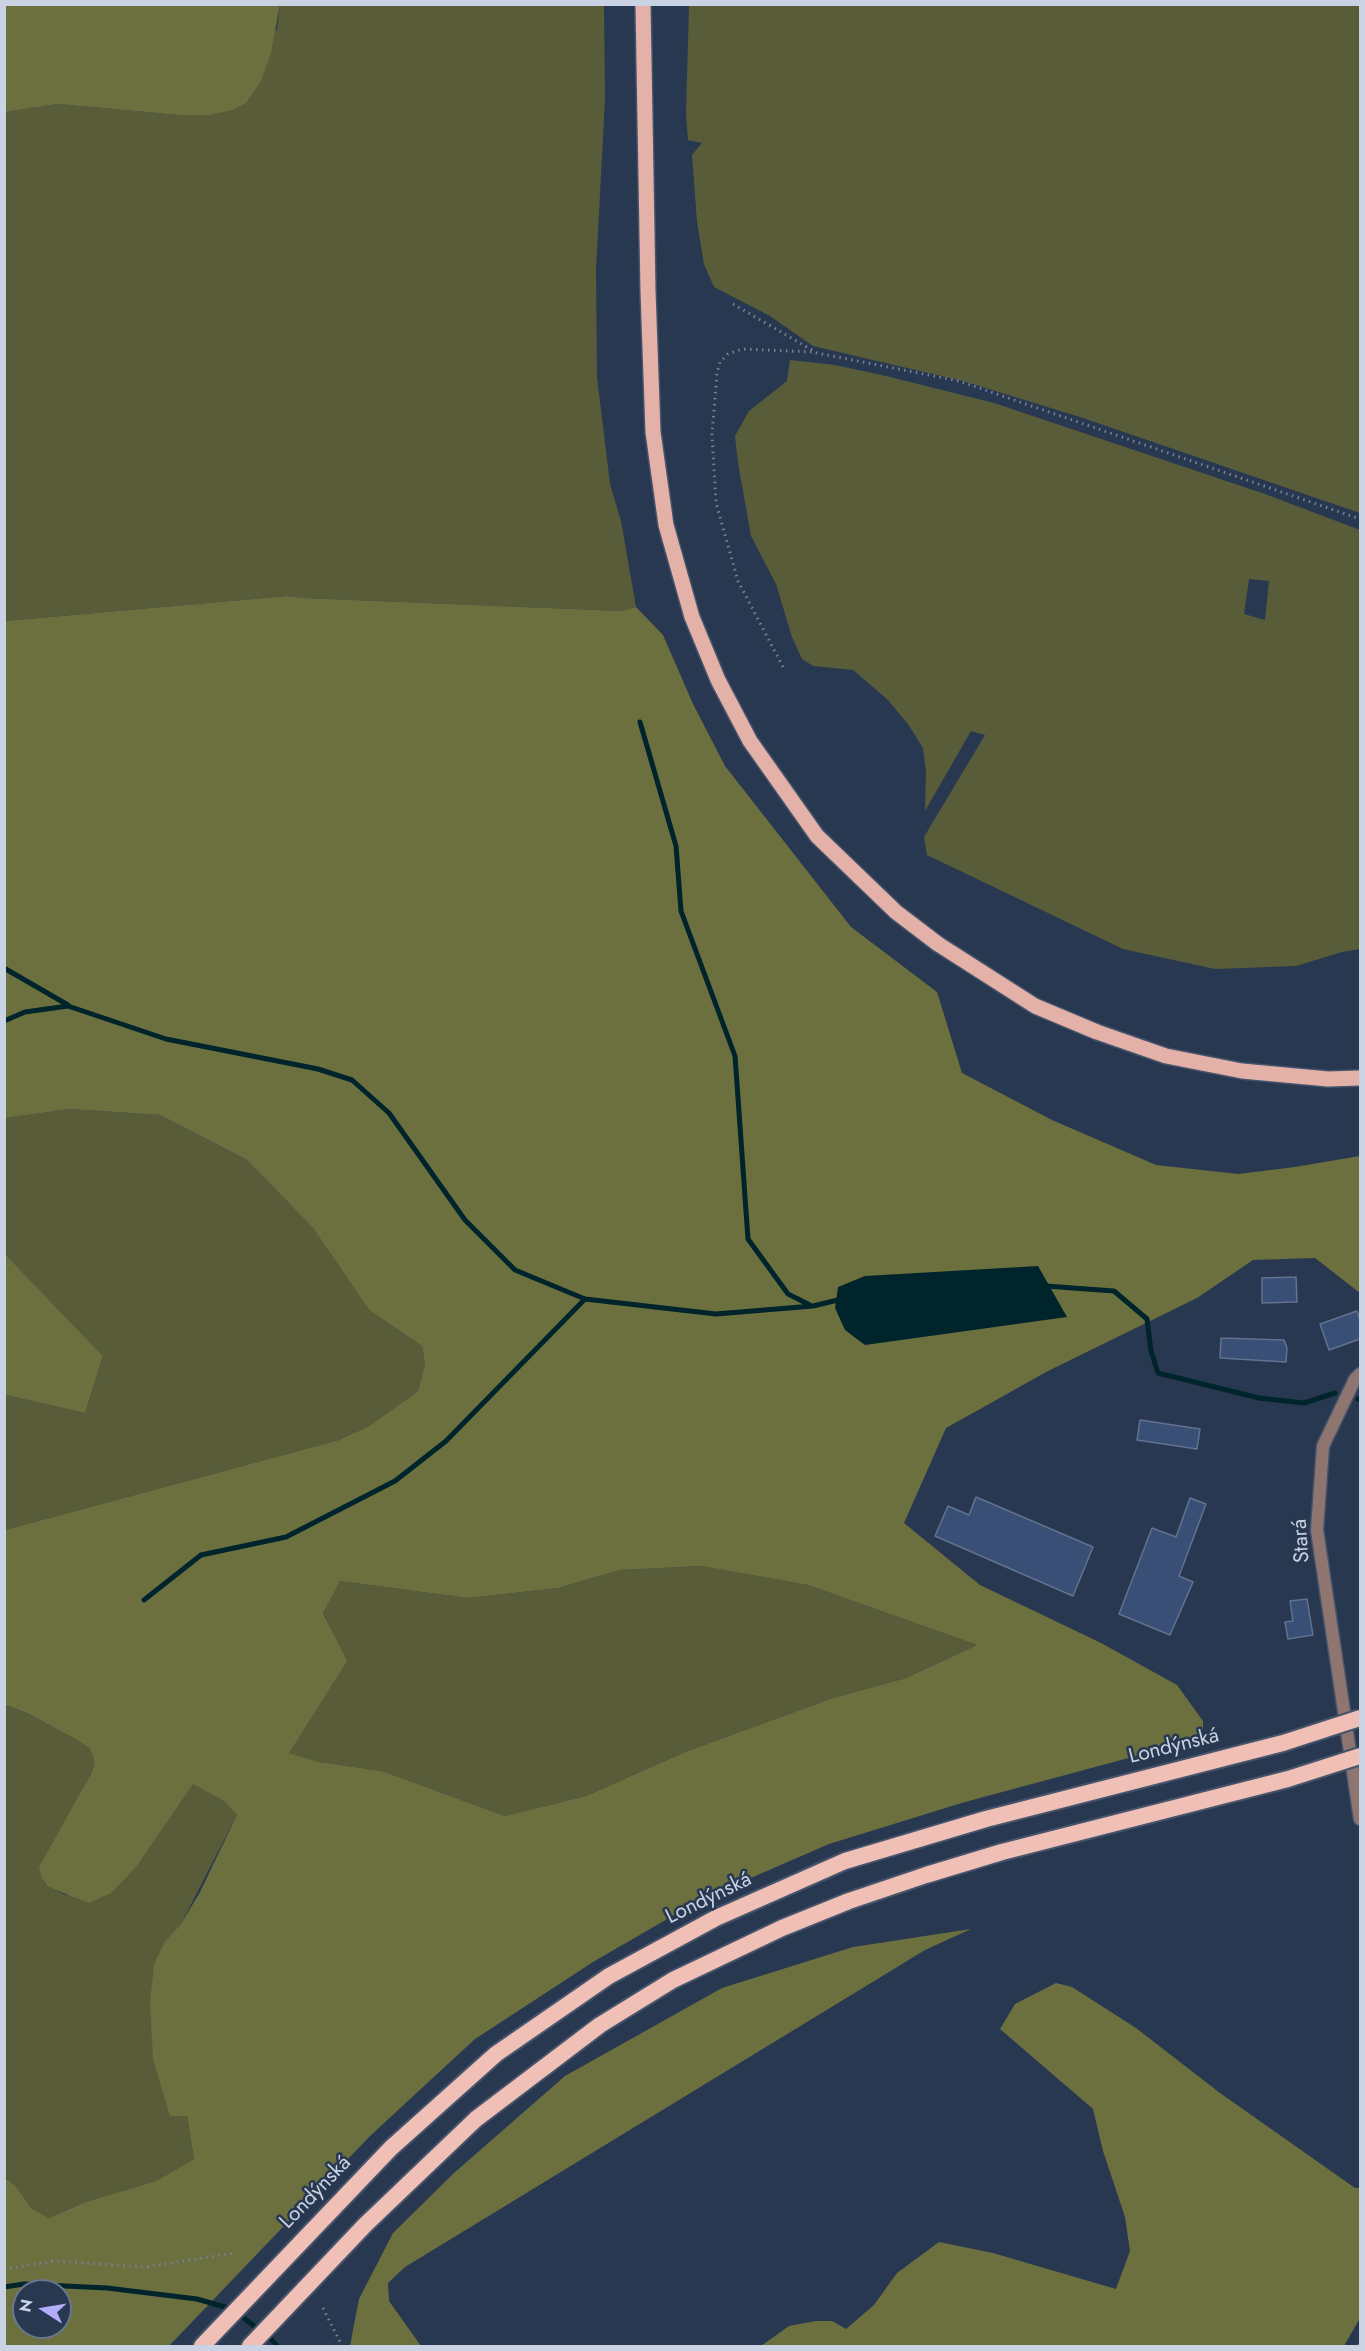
<!DOCTYPE html>
<html>
<head>
<meta charset="utf-8">
<style>
	body { margin:0 }
	#map { position:relative; width:1365px; height:2351px; overflow:hidden; background:#293851; font-family:Jost,sans-serif }
	canvas { display:block }
	.frame { position:absolute; inset:0; border:6px solid #cad3e3; pointer-events:none }
	.north { position:absolute; left:12px; top:2279px; width:60px; height:60px; box-sizing:border-box; background:#293851; border:2px solid #69768b; border-radius:50%; rotate:282deg; font-size:16px; font-weight:700; line-height:24px; text-align:center; color:#cad3e3 }
	.north::after { content:''; display:block; margin:auto; width:21px; height:27px; background:#b1adfa; clip-path:polygon(50% 0,100% 100%,50% 72%,0 100%) }
</style>
</head>
<body>
<div id="map">
<canvas width="1365" height="2351"></canvas>
<div class="frame"></div>
<div class="north">N</div>
</div>
<script>
const c = document.querySelector('canvas').getContext('2d');
c.lineJoin = 'round';
function fill(path, color) { c.fillStyle = color; c.fill(path, 'evenodd'); }
const toPath = rows => new Path2D(rows.map(r => 'M' + r).join(''));
function trace(path, color, width, dash) { c.strokeStyle = color; c.lineWidth = width; c.lineCap = dash ? 'butt' : 'round'; c.setLineDash(dash || []); c.stroke(path); }
function label(font, color, halo, rows, align = 'center') {
  c.font = font + ' Jost,sans-serif'; c.lineWidth = 5; c.setLineDash([]); c.textBaseline = 'middle'; c.strokeStyle = halo; c.fillStyle = color; for (const [text, x, y, turn = 0] of rows) {
    c.save(); c.translate(x, y); c.rotate((+turn || 0) * Math.PI / 180); c.textAlign = isNaN(turn) ? turn : align; if (halo) c.strokeText(text, 0, 0); c.fillText(text, 0, 0); c.restore();
  }
}
const green = toPath([
	[280,5,604,5,605,99,596,269,597,377,610,484,621,521,636,607,621,611,304,598,287,596,5,621,4,112,58,104,179,115,277,29],
	[689,5,1360,5,1360,513,1083,418,963,381,813,346,770,316,714,287,704,264,697,222,692,155,702,143,688,140,686,114],
	[790,360,835,365,886,376,994,403,1265,494,1360,530,1360,949,1342,952,1296,966,1215,969,1123,949,927,855,924,837,985,735,971,731,925,811,926,772,923,748,908,724,887,699,853,670,813,666,802,659,792,637,776,584,751,536,738,463,735,436,749,411,787,381],
	[1249,579,1269,581,1265,620,1244,614],
	[70,1109,160,1115,247,1160,313,1228,369,1310,422,1346,425,1364,418,1391,369,1426,339,1440,5,1530,5,1395,85,1413,103,1356,5,1254,4,1118],
	[703,1566,808,1585,977,1645,906,1678,833,1698,685,1752,586,1796,505,1816,382,1771,319,1762,288,1753,346,1661,323,1612,340,1581,468,1598,558,1588,620,1570],
	[4,1705,29,1714,77,1740,89,1748,93,1756,94,1766,90,1776,42,1878,48,1887,66,1895,137,1866,193,1783,224,1801,237,1815,181,1924,165,1941,187,2116,194,2159,156,2181,85,2202,49,2218,31,2208,15,2185,5,2177]
]);
const forest = toPath([
	[4,5,5,4,280,5,271,53,261,81,246,103,232,110,210,115,179,115,58,104,5,112],
	[287,596,304,598,621,611,636,607,663,635,693,704,725,766,851,927,937,992,962,1073,1052,1120,1156,1165,1238,1174,1295,1167,1360,1156,1360,1293,1315,1258,1253,1260,1197,1298,1048,1371,946,1428,904,1523,980,1585,1101,1643,1177,1685,1203,1721,1203,1738,965,1802,829,1844,700,1900,593,1962,475,2039,370,2136,169,2346,5,2346,4,2177,15,2185,31,2208,49,2218,85,2202,156,2181,194,2159,187,2116,170,2116,153,2059,150,2003,154,1965,165,1941,181,1924,200,1892,237,1815,224,1801,193,1784,137,1866,111,1893,89,1903,48,1887,42,1878,39,1867,90,1776,94,1766,93,1756,89,1748,77,1740,29,1714,5,1705,5,1530,339,1440,369,1426,418,1391,425,1364,422,1346,369,1310,313,1228,247,1160,160,1115,70,1109,5,1118,5,621],
	[702,1566,808,1585,977,1645,906,1678,833,1698,685,1752,586,1796,505,1816,382,1771,319,1762,289,1753,347,1661,323,1613,340,1581,468,1598,558,1588,620,1570],
	[24,2291,60,2291,60,2327,24,2327],
	[5,1254,103,1356,85,1413,5,1395],
	[971,1929,925,1950,405,2267,388,2283,389,2301,421,2346,350,2346,359,2299,393,2233,454,2173,565,2076,722,1988,853,1947],
	[1056,1983,1072,1987,1136,2028,1220,2093,1355,2188,1360,2188,1360,2318,1344,2346,761,2346,789,2326,816,2321,832,2321,846,2329,874,2305,897,2273,939,2242,993,2253,1116,2289,1130,2251,1125,2217,1103,2151,1093,2109,1000,2029,1015,2004]
]);
const water = toPath([
	[1038,1266,1067,1317,865,1345,845,1330,835,1308,838,1287,865,1276]
]);
const stream = toPath([
	[640,722,676,846,681,911,735,1056,748,1239,788,1294,810,1305],
	[4,968,68,1005],
	[4,1021,25,1012,68,1006,166,1039,318,1069,352,1080,389,1113,465,1220,515,1270,585,1299,716,1314,813,1306,842,1299],
	[1046,1286,1114,1291,1147,1319,1151,1351,1158,1373,1259,1398,1304,1403,1335,1393],
	[1358,1399,1360,1400],
	[144,1600,201,1555,286,1537,395,1481,446,1441,585,1299],
	[4,2287,24,2284,107,2288,197,2299,232,2309,272,2340,277,2346]
]);
const building = toPath([
	[1296,1277,1297,1302,1262,1303,1262,1278,1296,1277],
	[1357,1311,1360,1321,1360,1339,1329,1350,1320,1324,1357,1311],
	[1221,1338,1284,1340,1287,1348,1286,1362,1220,1358,1221,1338],
	[1140,1420,1200,1429,1197,1449,1137,1440,1140,1420],
	[976,1497,1093,1547,1073,1596,935,1536,948,1506,969,1515,976,1497],
	[1190,1498,1206,1504,1179,1576,1193,1582,1170,1635,1119,1614,1152,1528,1176,1537,1190,1498],
	[1307,1599,1313,1635,1288,1639,1285,1622,1293,1621,1290,1601,1307,1599]
]);
const path = toPath([
	[733,304,817,353,959,381,1360,519],
	[783,667,738,581,716,503,712,435,717,373,720,362,728,354,742,349,814,352],
	[4,2269,55,2261,145,2267,235,2253],
	[323,2308,342,2346],
	[1358,2346,1360,2344]
]);
const tertiary = toPath([
	[1360,1374,1355,1379,1323,1446,1317,1530,1360,1819]
]);
const primary = toPath([
	[643,4,648,291,653,432,666,525,692,617,718,680,750,741,817,836,896,912,938,944,1035,1006,1097,1032,1166,1056,1242,1071,1328,1079,1360,1078]
]);
const trunk = toPath([
	[202,2346,391,2148,496,2054,609,1976,716,1918,845,1861,986,1819,1283,1743],
	[250,2346,365,2225,476,2119,600,2025,673,1980,782,1928,849,1901,926,1875,1002,1852,1288,1779]
]);
const trunkBridge = toPath([
	[1283,1743,1360,1718],
	[1288,1779,1360,1756]
]);
const streetNames = [
	["Stará",1302,1541,-94],
	["Londýnská",1174,1747,-14],
	["Londýnská",709,1899,-26],
	["Londýnská",316,2193,-46]
];
fill(green, '#595c39');
fill(forest, '#6c703f');
fill(water, '#00242b');
trace(stream, '#00242b', 5);
fill(building, '#394f76');
trace(building, '#62728f', 1.5);
trace(tertiary, '#46546b', 15);
trace(primary, '#46546b', 18);
trace(trunk, '#46546b', 20);
trace(path, '#768297', 3, [1.5, 4.5]);
trace(tertiary, '#8e7570', 12);
trace(primary, '#e3b1a8', 15);
trace(trunk, '#f0bfb6', 16);
trace(trunkBridge, '#46546b', 20, []);
trace(trunkBridge, '#f0bfb6', 16);
label('21px', '#cad3e3', '#293851', streetNames);
</script>
</body>
</html>
